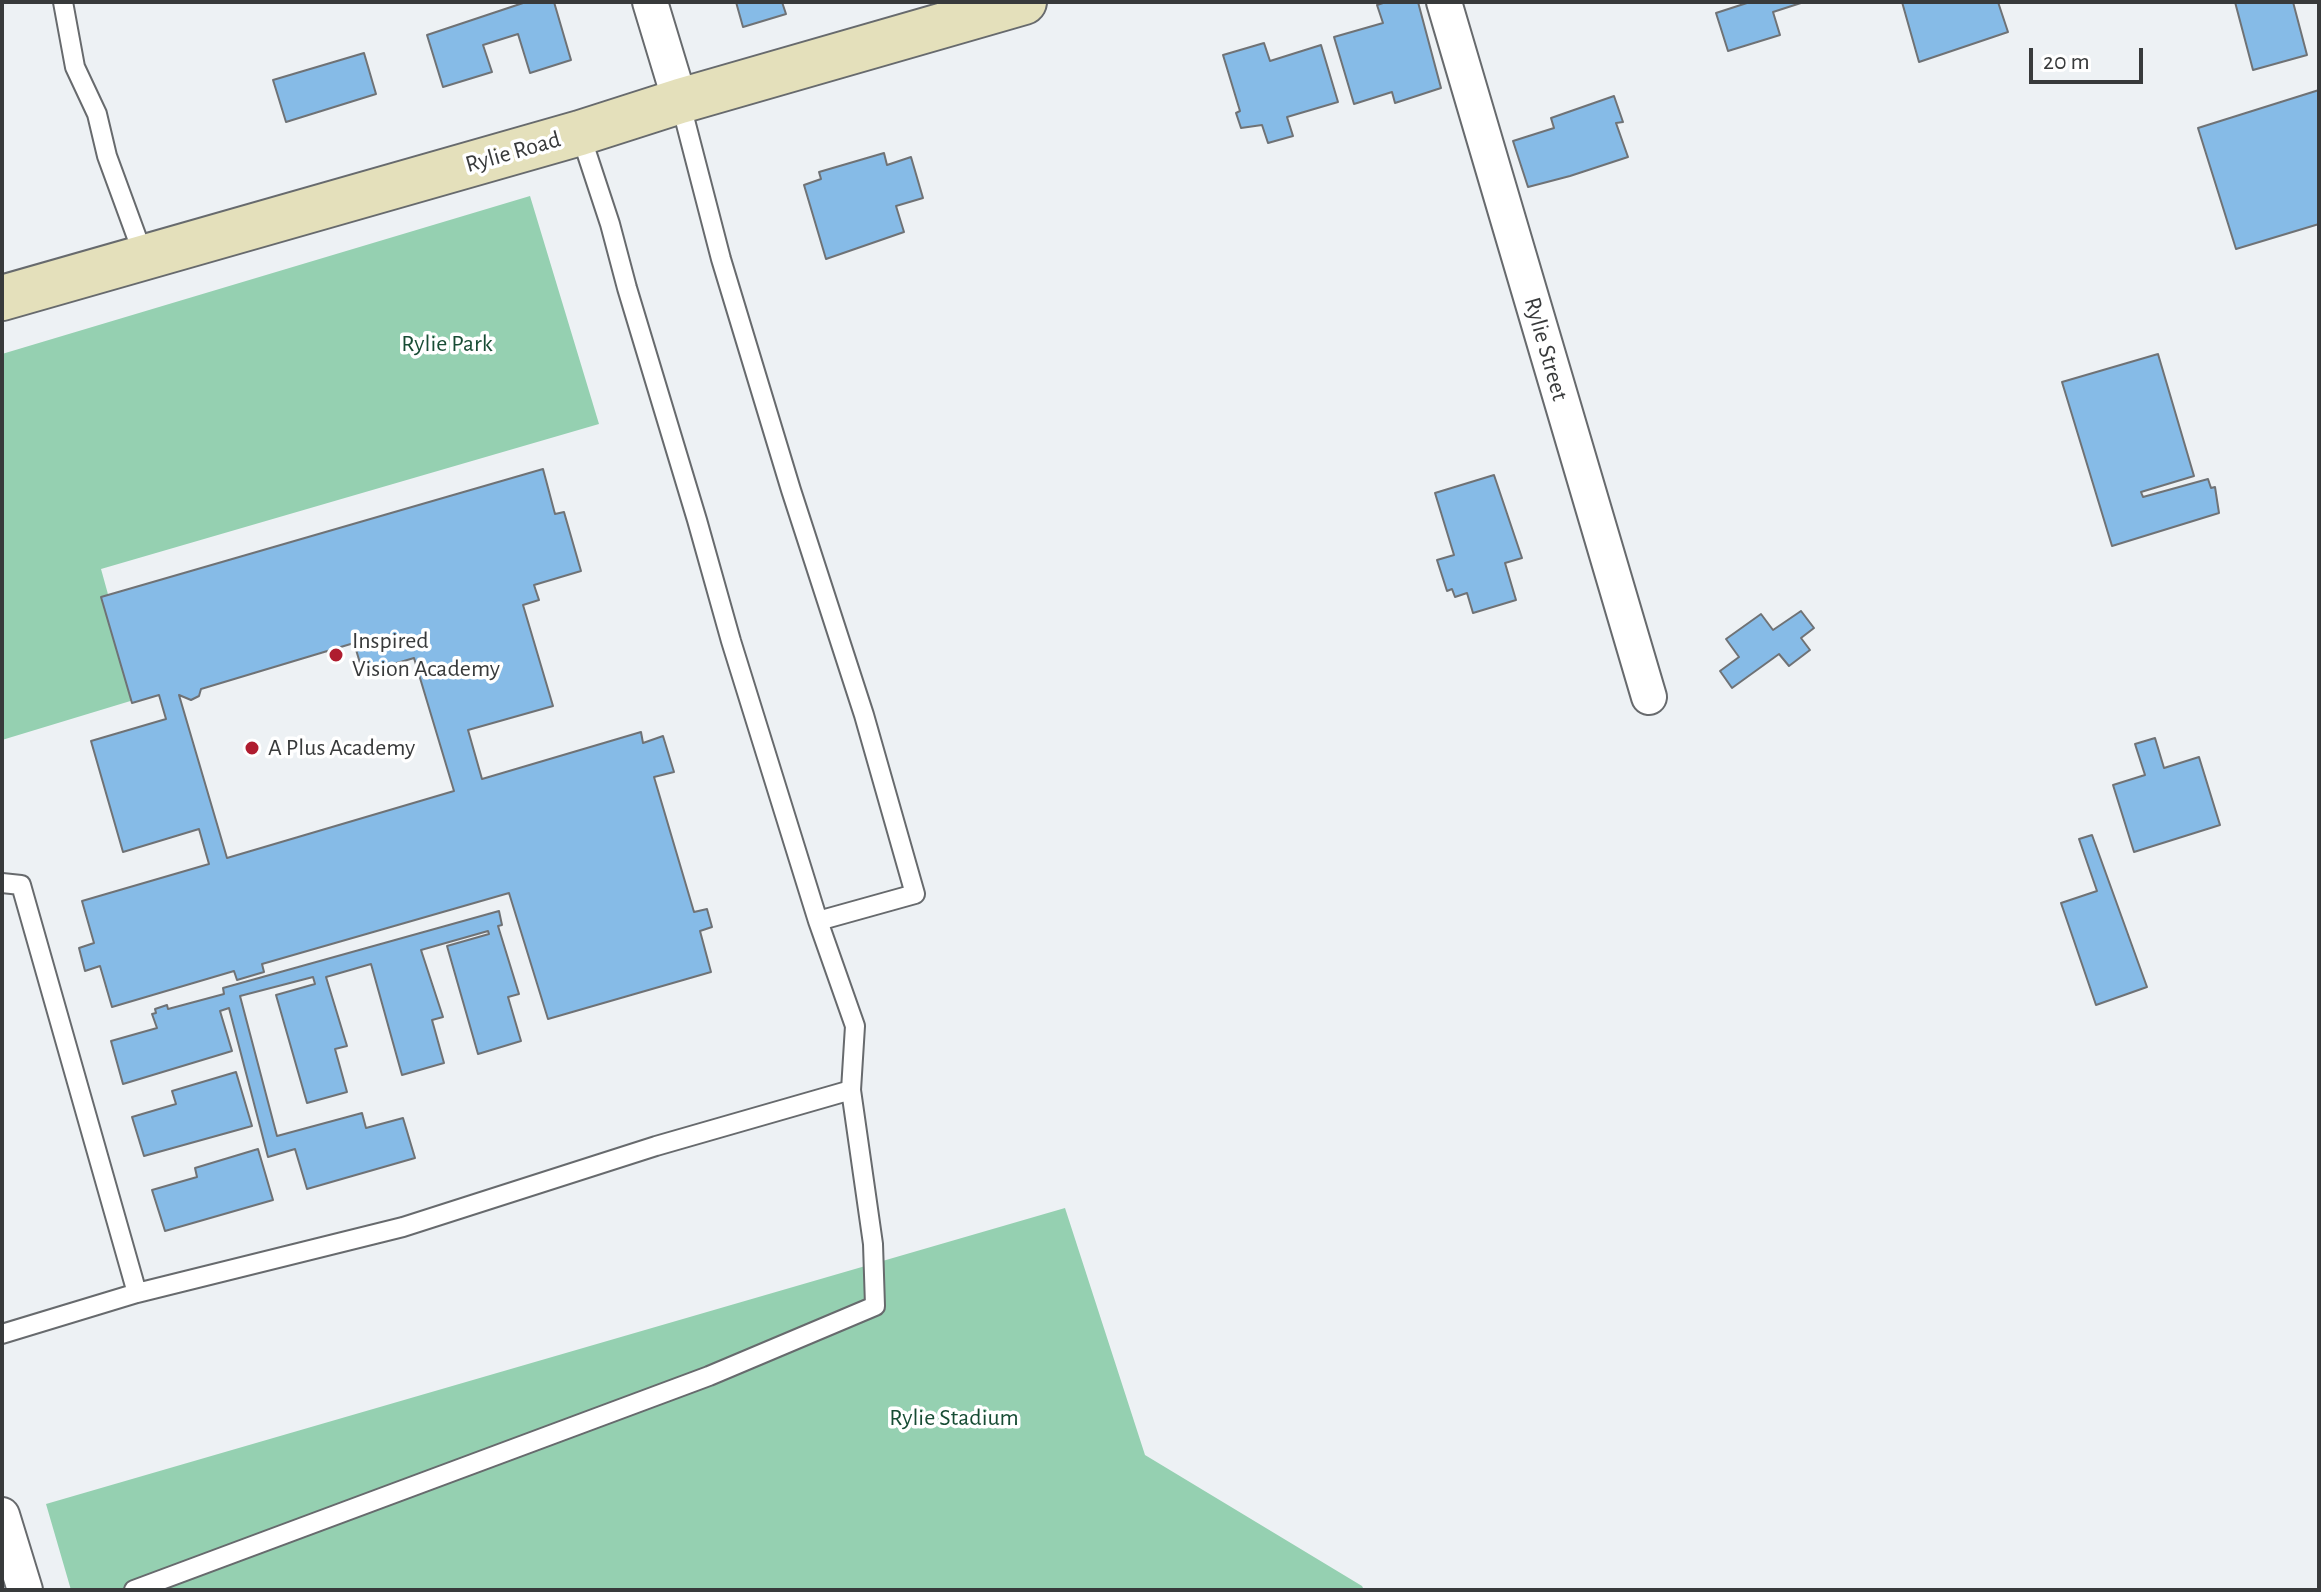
<!DOCTYPE html>
<html>
<head>
<meta charset="utf-8">
<style>
	body { margin:0 }
	#map { position:relative; width:2321px; height:1592px; overflow:hidden; background:#edf1f4; font-family:"Alegreya Sans",sans-serif }
	canvas { display:block }
	.frame { position:absolute; inset:0; border:4px solid #383a3b; pointer-events:none }
	.scale { position:absolute; left:2029px; top:48px; width:114px; height:36px; box-sizing:border-box; border:4px solid #383a3b; border-top:0; padding-left:10px; font-size:24px; line-height:28px; white-space:nowrap; color:#383a3b; -webkit-text-stroke:6px #fff; paint-order:stroke }
</style>
</head>
<body>
<div id="map">
<canvas width="2321" height="1592"></canvas>
<div class="frame"></div>
<div class="scale">20 m</div>
</div>
<script>
const c = document.querySelector('canvas').getContext('2d');
c.lineJoin = 'round';
function fill(path, color) { c.fillStyle = color; c.fill(path, 'evenodd'); }
const toPath = rows => new Path2D(rows.map(r => 'M' + r).join(''));
function trace(path, color, width, dash) { c.strokeStyle = color; c.lineWidth = width; c.lineCap = dash ? 'butt' : 'round'; c.setLineDash(dash || []); c.stroke(path); }
function label(font, color, halo, rows, align = 'center') {
  c.font = font + ' "Alegreya Sans",sans-serif'; c.lineWidth = 7; c.setLineDash([]); c.textBaseline = 'middle'; c.strokeStyle = halo; c.fillStyle = color; for (const [text, x, y, turn = 0] of rows) {
    c.save(); c.translate(x, y); c.rotate((+turn || 0) * Math.PI / 180); c.textAlign = isNaN(turn) ? turn : align; if (halo) c.strokeText(text, 0, 0); c.fillText(text, 0, 0); c.restore();
  }
}
const green = toPath([
	[530,196,599,424,101,569,137,699,2,740,2,354],
	[1065,1208,1145,1455,1362,1586,1364,1590,71,1590,46,1504]
]);
const building = toPath([
	[526,2,554,2,571,60,530,73,518,34,483,45,492,72,443,87,427,35,526,2],
	[736,2,782,2,786,14,743,27,736,2],
	[1386,2,1418,2,1441,88,1395,103,1392,92,1354,104,1334,37,1383,23,1377,5,1386,2],
	[1750,2,1804,2,1773,12,1780,35,1728,51,1716,13,1750,2],
	[1902,2,1998,2,2008,32,1919,62,1902,2],
	[2235,2,2293,2,2307,55,2253,70,2235,2],
	[1264,43,1270,61,1321,45,1338,102,1287,117,1293,136,1268,143,1262,125,1241,128,1236,113,1240,111,1223,55,1264,43],
	[364,53,376,94,286,122,273,80,364,53],
	[2319,90,2319,224,2236,249,2198,128,2319,90],
	[1614,96,1623,122,1616,123,1628,157,1570,176,1528,187,1513,141,1554,128,1551,118,1614,96],
	[884,153,887,165,911,157,923,198,896,206,904,232,826,259,804,185,821,179,819,172,884,153],
	[2158,354,2194,476,2141,492,2143,497,2208,479,2211,488,2215,487,2219,513,2112,546,2062,382,2158,354],
	[543,469,555,514,564,512,581,571,534,585,539,600,523,605,553,706,468,730,482,779,641,732,643,743,663,736,674,772,654,777,694,912,707,909,712,927,700,931,711,972,548,1019,509,893,262,964,264,972,237,980,234,971,112,1007,100,966,85,971,79,948,94,943,82,901,209,864,199,829,123,852,91,741,166,719,159,695,132,703,101,597,543,469],
	[354,643,363,673,414,658,454,791,227,858,179,695,191,700,199,696,201,689,354,643],
	[1494,475,1522,558,1505,563,1516,600,1473,613,1467,593,1455,597,1452,589,1447,591,1437,560,1454,555,1435,493,1494,475],
	[1801,611,1814,628,1801,638,1810,650,1789,666,1779,654,1732,688,1720,671,1739,657,1726,639,1761,614,1773,630,1801,611],
	[2155,738,2164,768,2199,757,2220,825,2134,852,2113,785,2145,775,2135,744,2155,738],
	[2092,835,2147,987,2096,1005,2061,903,2097,891,2079,839,2092,835],
	[499,911,502,925,498,926,519,994,508,997,521,1041,478,1054,447,946,489,934,488,931,421,950,443,1017,432,1020,444,1063,402,1075,371,964,326,977,347,1046,335,1049,347,1092,307,1103,276,995,315,984,313,977,240,996,277,1136,362,1113,366,1128,403,1118,415,1158,307,1189,295,1149,268,1157,229,1008,220,1011,232,1051,123,1084,111,1041,157,1028,152,1014,156,1013,155,1009,167,1005,168,1009,224,994,223,988,499,911],
	[236,1072,252,1126,144,1156,132,1117,176,1104,172,1091,236,1072],
	[258,1149,273,1200,165,1231,152,1190,197,1177,195,1168,258,1149]
]);
const lane = toPath([
	[63,2,75,67,97,114,107,156,144,257],
	[680,101,721,259,791,490,864,715,915,894,818,921],
	[580,133,610,224,627,288,697,520,731,641,818,921,855,1026,851,1090],
	[2,883,21,885,137,1293],
	[2,1334,137,1293,403,1227,656,1146,851,1090,873,1244,875,1306,709,1376,134,1590]
]);
const street = toPath([
	[650,2,680,101],
	[1444,2,1649,697],
	[2,1515,25,1590]
]);
const secondary = toPath([
	[2,298,580,133,680,101,1024,2]
]);
const markers = [
	[336,655,8,"#af1c2f"],
	[252,748,8,"#af1c2f"]
];
const streetNames = [
	["Rylie Road",513,152,-16],
	["Rylie Street",1546,349,74]
];
const parkNames = [
	["Rylie Park",447,344],
	["Rylie Stadium",954,1418]
];
const poiNames = [
	["Inspired",352,641],
	["Vision Academy",352,669],
	["A Plus Academy",268,748]
];
fill(green, '#95d0b1');
fill(building, '#86bbe7');
trace(building, '#6f7275', 2);
trace(lane, '#676a6d', 22);
trace(street, '#676a6d', 38);
trace(secondary, '#676a6d', 48);
trace(lane, '#fff', 18);
trace(street, '#fff', 34);
trace(secondary, '#e4e0bb', 44);
for (const [x, y, r, color] of markers) { const dot = new Path2D(); dot.arc(x, y, r, 0, 2 * Math.PI); c.fillStyle = color; c.fill(dot); trace(dot, '#fff', 3); }
label('24px', '#383a3b', '#fff', streetNames);
label('24px', '#174c34', '#fff', parkNames);
label('24px', '#383a3b', '#fff', poiNames, 'left');
</script>
</body>
</html>
